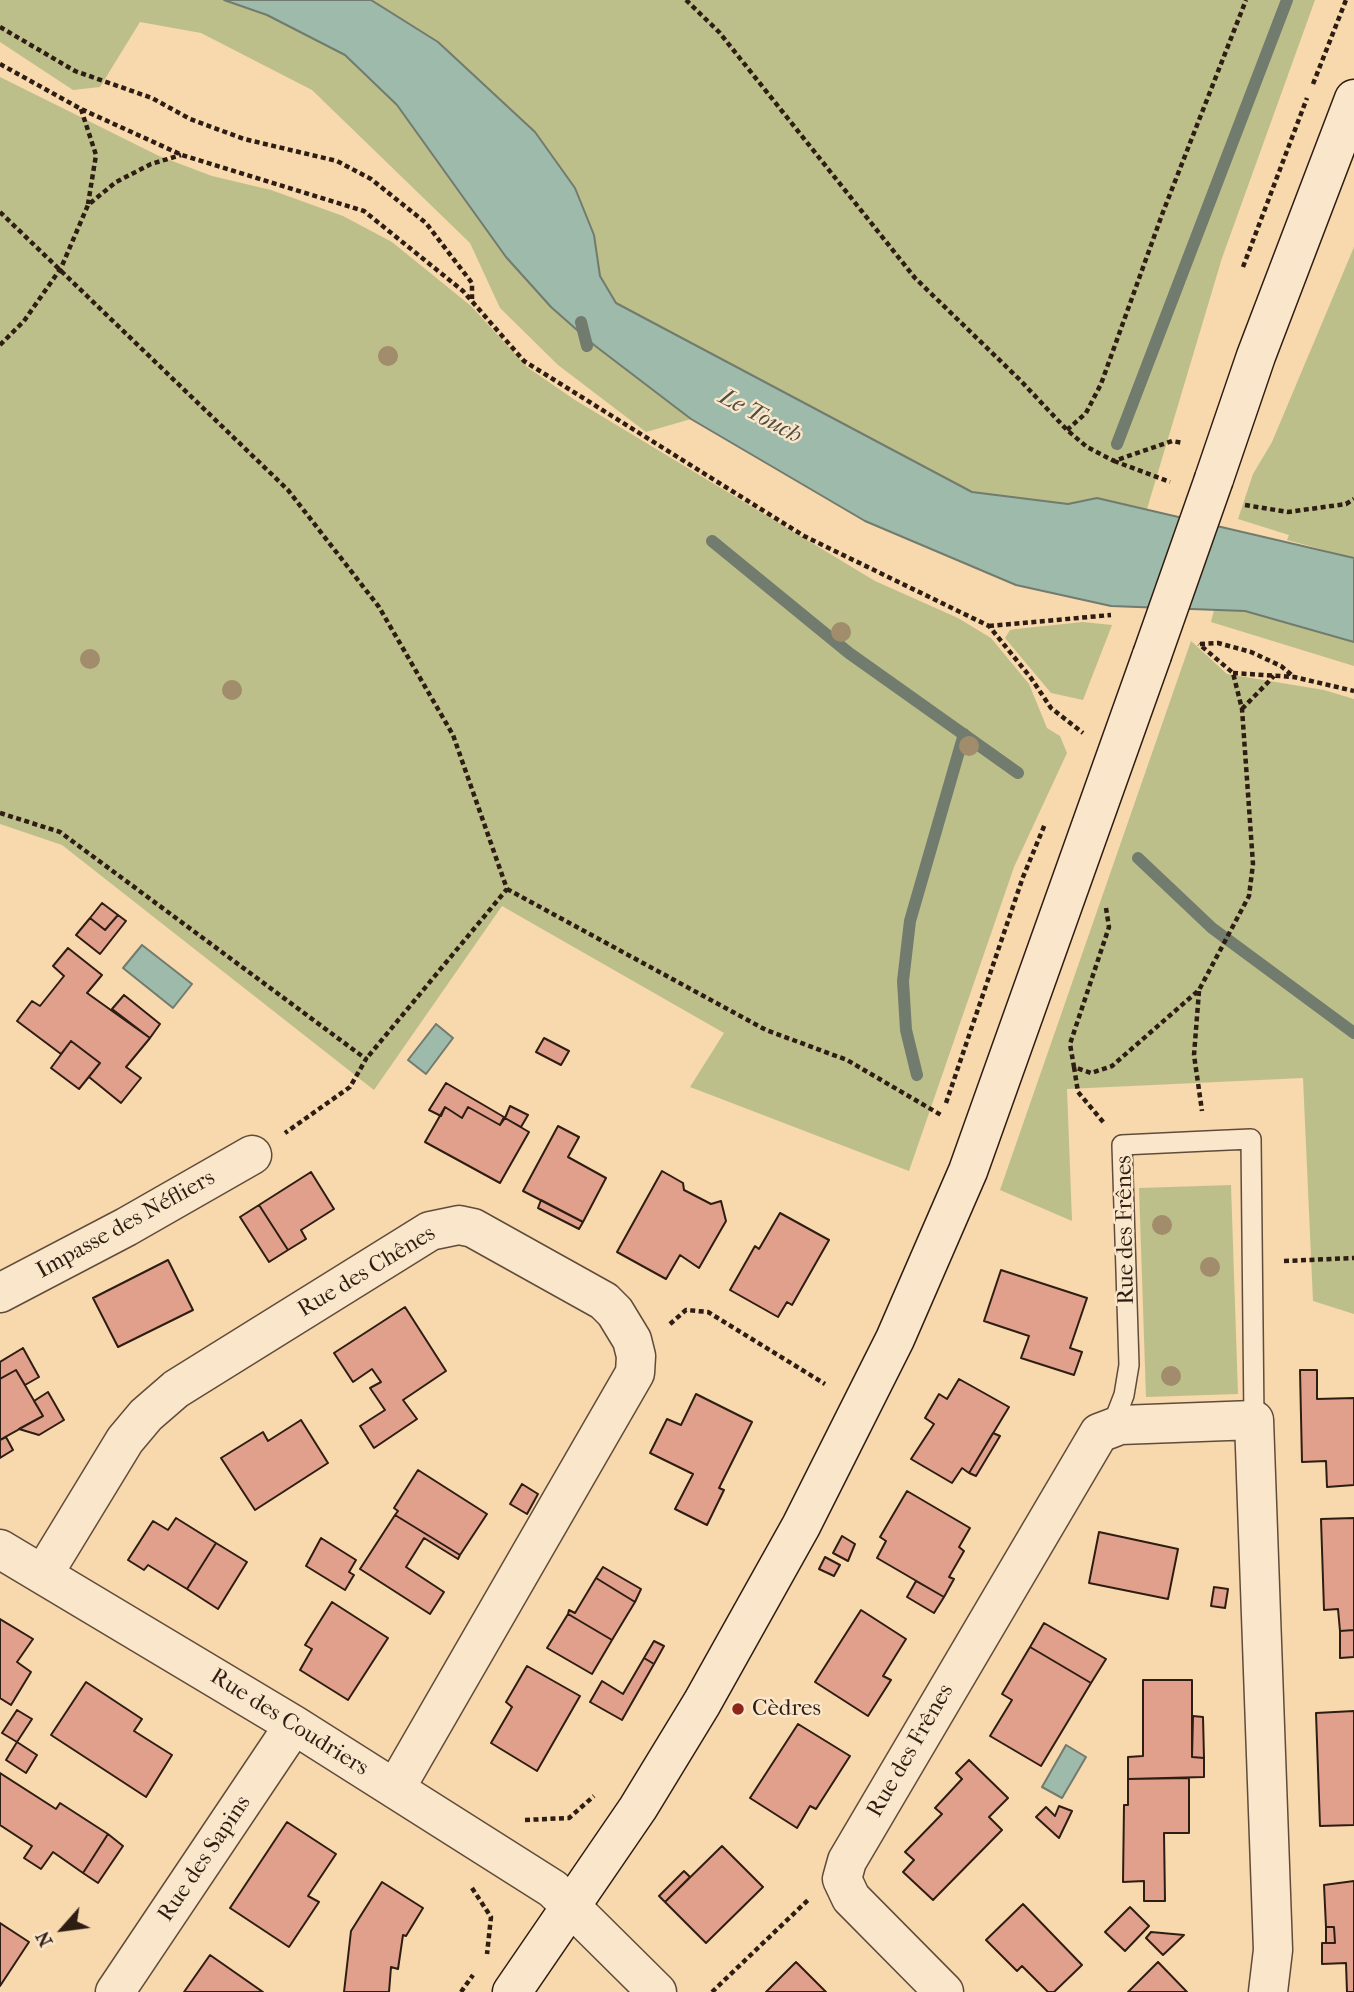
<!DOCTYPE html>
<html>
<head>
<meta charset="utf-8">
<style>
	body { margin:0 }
	#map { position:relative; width:1354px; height:1992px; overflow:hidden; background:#f8d8ad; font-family:"IM FELL French Canon",serif }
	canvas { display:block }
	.north { position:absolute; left:28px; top:1894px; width:70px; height:70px; -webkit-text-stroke:5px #fae6ca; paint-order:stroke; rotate:242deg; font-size:19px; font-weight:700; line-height:28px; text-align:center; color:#2e1d13 }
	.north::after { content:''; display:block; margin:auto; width:24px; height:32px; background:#2e1d13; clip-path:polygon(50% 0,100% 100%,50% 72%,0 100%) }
</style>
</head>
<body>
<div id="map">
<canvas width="1354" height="1992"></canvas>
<div class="north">N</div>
</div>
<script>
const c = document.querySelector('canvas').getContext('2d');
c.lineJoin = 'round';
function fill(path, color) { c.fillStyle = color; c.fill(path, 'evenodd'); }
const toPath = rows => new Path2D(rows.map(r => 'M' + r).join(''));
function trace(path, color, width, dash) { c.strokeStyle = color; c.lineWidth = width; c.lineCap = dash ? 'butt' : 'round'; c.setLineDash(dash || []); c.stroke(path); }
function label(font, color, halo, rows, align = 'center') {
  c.font = font + ' "IM FELL French Canon",serif'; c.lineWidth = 5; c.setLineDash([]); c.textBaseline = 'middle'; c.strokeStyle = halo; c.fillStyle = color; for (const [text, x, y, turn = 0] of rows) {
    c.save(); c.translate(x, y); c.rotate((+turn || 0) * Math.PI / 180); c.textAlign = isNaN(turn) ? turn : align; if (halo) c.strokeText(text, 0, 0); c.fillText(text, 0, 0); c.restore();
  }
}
const green = toPath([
	[0,0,224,0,267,15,345,55,397,105,506,257,551,307,594,345,691,419,646,432,558,365,500,308,470,243,312,90,201,33,140,22,100,87,73,90,0,42],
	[371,0,1315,0,1222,258,1147,509,1097,498,1068,504,972,492,616,303,600,276,594,235,438,42],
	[0,77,159,156,212,176,271,190,343,216,392,242,471,306,527,367,575,400,875,581,958,618,991,638,1029,684,1047,728,1060,736,1067,753,1014,867,909,1171,690,1087,724,1033,502,906,374,1090,62,845,0,824],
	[1354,247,1354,558,1287,540,1289,535,1238,519,1253,474,1272,442],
	[1214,610,1245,611,1354,642,1354,666,1211,622],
	[1083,622,1112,625,1083,700,1051,693,1005,638,1010,630,1016,629],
	[1191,641,1227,674,1324,690,1354,699,1354,1314,1313,1301,1303,1078,1067,1089,1072,1221,1000,1190],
	[1231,1185,1238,1394,1146,1397,1139,1188]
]);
const water = toPath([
	[224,0,371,0,438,42,535,132,575,188,594,235,600,276,616,303,972,492,1068,504,1097,498,1354,558,1354,642,1245,611,1111,606,1016,585,865,521,691,419,594,345,551,307,506,257,397,105,345,55,267,15,224,0],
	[142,945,192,984,173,1008,123,968,142,945],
	[436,1024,453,1038,426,1074,408,1060,436,1024],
	[1066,1745,1086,1757,1062,1798,1042,1787,1066,1745]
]);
const stream = toPath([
	[581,322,587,346],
	[1117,444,1287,0],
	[712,541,849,653,1018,773],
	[1138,858,1212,928,1354,1033],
	[917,1075,906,1030,903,981,910,921,964,734]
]);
const building = toPath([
	[102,903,118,915,105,930,90,918,102,903],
	[118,915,126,921,100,954,76,935,90,918,105,930,118,915],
	[68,948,102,975,87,993,150,1038,126,1067,141,1078,121,1103,89,1077,100,1063,71,1041,61,1054,17,1021,32,1001,40,1006,64,976,53,966,68,948],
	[124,995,160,1024,150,1038,112,1009,124,995],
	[544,1038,569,1051,561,1065,536,1052,544,1038],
	[71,1041,100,1063,79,1089,51,1068,71,1041],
	[446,1083,504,1117,500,1125,468,1107,462,1118,445,1107,441,1116,429,1110,446,1083],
	[510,1106,528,1115,521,1127,505,1118,510,1106],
	[445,1107,462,1118,468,1107,500,1125,505,1118,529,1132,500,1183,425,1142,445,1107],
	[558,1126,579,1137,568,1157,606,1178,583,1222,523,1191,558,1126],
	[662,1171,683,1183,684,1190,711,1204,721,1201,726,1221,699,1268,680,1255,666,1279,617,1252,662,1171],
	[311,1172,334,1209,301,1230,306,1239,288,1250,259,1205,311,1172],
	[541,1200,583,1222,579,1229,538,1208,541,1200],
	[259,1205,288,1250,269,1262,240,1217,259,1205],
	[780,1213,829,1240,792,1305,787,1302,778,1317,730,1290,755,1246,759,1249,780,1213],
	[168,1260,193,1310,118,1347,93,1298,168,1260],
	[1001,1270,1087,1298,1070,1348,1082,1352,1074,1375,1021,1358,1029,1336,984,1321,1001,1270],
	[405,1307,446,1371,403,1400,417,1419,374,1448,360,1426,385,1410,370,1388,381,1382,372,1369,353,1382,334,1353,405,1307],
	[23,1348,39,1377,25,1385,16,1370,0,1379,0,1362,23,1348],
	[16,1370,43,1416,0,1440,0,1379,16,1370],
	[1300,1370,1317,1370,1317,1399,1354,1398,1354,1485,1327,1487,1326,1461,1302,1462,1300,1370],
	[959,1379,1009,1407,969,1473,962,1468,952,1483,911,1459,934,1424,925,1418,939,1394,947,1399,959,1379],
	[48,1392,64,1420,39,1435,19,1429,43,1416,34,1401,48,1392],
	[696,1394,752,1422,719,1488,724,1490,707,1525,675,1509,693,1474,650,1453,667,1419,681,1425,696,1394],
	[301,1420,328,1463,255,1510,221,1458,263,1432,268,1441,301,1420],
	[993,1433,1000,1436,976,1476,969,1473,993,1433],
	[6,1437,13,1450,0,1458,0,1440,6,1437],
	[418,1470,487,1514,460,1555,395,1515,398,1511,394,1508,418,1470],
	[522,1484,538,1494,527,1514,510,1504,522,1484],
	[907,1491,970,1528,959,1547,964,1551,949,1577,954,1579,944,1597,877,1558,886,1541,880,1537,907,1491],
	[395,1515,460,1555,458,1559,424,1538,406,1567,444,1592,430,1614,360,1569,395,1515],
	[176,1518,216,1543,187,1589,148,1565,144,1570,128,1560,153,1521,168,1530,176,1518],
	[1354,1518,1354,1630,1340,1631,1338,1609,1324,1610,1321,1519,1354,1518],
	[1099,1532,1178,1549,1168,1599,1089,1583,1099,1532],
	[842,1536,855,1544,848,1561,833,1553,842,1536],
	[321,1538,356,1560,349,1572,354,1575,345,1590,306,1566,321,1538],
	[216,1543,247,1562,218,1609,187,1589,216,1543],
	[825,1557,840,1565,834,1576,819,1569,825,1557],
	[603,1567,641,1589,635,1602,596,1578,603,1567],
	[596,1578,635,1602,612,1640,568,1614,569,1610,575,1613,596,1578],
	[916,1581,944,1597,934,1613,907,1597,916,1581],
	[1214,1587,1228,1589,1225,1608,1211,1606,1214,1587],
	[332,1602,388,1638,348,1700,300,1670,312,1649,305,1645,332,1602],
	[861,1610,906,1639,883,1676,891,1680,868,1716,815,1682,861,1610],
	[568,1614,612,1640,592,1674,547,1648,568,1614],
	[0,1619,33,1639,17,1662,31,1672,11,1705,0,1698,0,1619],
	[1044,1623,1106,1659,1091,1683,1030,1647,1044,1623],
	[1354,1630,1354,1657,1340,1658,1340,1631,1354,1630],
	[654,1641,664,1646,654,1664,644,1658,654,1641],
	[1030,1647,1091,1683,1041,1766,990,1736,1012,1700,1002,1694,1030,1647],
	[644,1658,654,1664,622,1720,590,1702,602,1681,623,1694,644,1658],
	[527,1666,580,1696,537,1771,491,1743,512,1707,506,1702,527,1666],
	[1143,1680,1192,1680,1192,1757,1204,1758,1204,1777,1128,1779,1128,1757,1143,1756,1143,1680],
	[86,1682,142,1719,134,1731,172,1755,146,1797,51,1735,86,1682],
	[17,1710,32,1719,17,1742,2,1733,17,1710],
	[1354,1711,1354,1825,1320,1826,1316,1713,1354,1711],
	[1193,1716,1203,1717,1204,1758,1192,1757,1193,1716],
	[798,1724,850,1756,816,1809,810,1806,797,1828,750,1798,798,1724],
	[17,1742,37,1755,26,1773,6,1760,17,1742],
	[969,1760,1008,1798,989,1817,1002,1830,933,1900,903,1872,914,1860,905,1852,942,1814,935,1808,962,1779,956,1773,969,1760],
	[0,1773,56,1809,60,1803,108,1834,83,1873,53,1852,41,1869,24,1858,32,1846,0,1825,0,1773],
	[1189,1778,1189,1833,1164,1833,1165,1901,1144,1901,1144,1881,1123,1882,1124,1805,1128,1805,1128,1779,1189,1778],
	[1059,1806,1072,1811,1059,1838,1036,1817,1046,1807,1055,1816,1059,1806],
	[287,1822,336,1854,308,1896,319,1902,289,1947,230,1908,287,1822],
	[108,1834,123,1846,98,1883,83,1873,108,1834],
	[722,1846,763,1887,706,1943,665,1902,722,1846],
	[684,1871,690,1877,665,1902,659,1896,684,1871],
	[1354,1881,1354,1992,1347,1992,1346,1963,1322,1964,1322,1943,1335,1943,1334,1927,1326,1927,1324,1885,1354,1881],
	[382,1882,423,1908,406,1936,403,1935,398,1969,391,1967,389,1992,344,1992,351,1931,382,1882],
	[1023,1904,1082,1965,1054,1992,1048,1992,1022,1966,1017,1971,986,1940,1023,1904],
	[1130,1907,1149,1926,1125,1951,1105,1932,1130,1907],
	[0,1923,29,1942,0,1986,0,1923],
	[1326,1927,1334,1927,1335,1943,1326,1943,1326,1927],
	[1151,1932,1184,1935,1163,1955,1146,1938,1151,1932],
	[210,1955,263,1992,184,1992,210,1955],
	[796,1962,826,1992,766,1992,796,1962],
	[1158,1962,1187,1992,1128,1992,1158,1962]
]);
const path = toPath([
	[686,0,719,32,915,278,1020,380,1067,430,1087,447,1114,461,1172,441,1183,443],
	[0,27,75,71,152,98,190,119,244,139,337,161,371,179,426,223,472,283,472,299],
	[0,64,81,109,182,155,364,211,463,291,524,361,804,536,989,626,1031,678,1051,708,1083,733],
	[1313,84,1346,0],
	[81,109,96,155,88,204],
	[0,212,288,490,379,607,453,735,507,889,366,1059],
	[1243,267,1307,98],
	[0,345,24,321,61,268,88,205,116,182,151,164,181,155],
	[1067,430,1086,413,1101,384,1163,212,1246,0],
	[1114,461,1170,482],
	[1245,505,1288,512,1346,504,1354,499],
	[989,626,1111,615],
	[1200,644,1218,643,1251,652,1281,666,1294,677],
	[1233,673,1294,677,1354,691],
	[1242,709,1274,676],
	[0,813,60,832,366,1059,350,1087,285,1133],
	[507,889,766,1030,847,1060,941,1115],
	[1106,908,1109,927,1070,1044,1074,1067,1091,1073,1112,1066,1199,990,1249,896,1253,864,1242,709,1233,673,1199,644],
	[1199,991,1194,1055,1202,1111],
	[1074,1067,1078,1092,1104,1123],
	[946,1103,1023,877,1045,824],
	[1284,1261,1354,1258],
	[670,1324,686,1310,708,1312,825,1384],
	[525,1820,569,1818,594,1796],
	[472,1888,491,1917,487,1954],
	[461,1992,473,1975],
	[712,1992,808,1900]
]);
const lane = toPath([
	[1112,1426,1124,1395,1129,1365,1122,1145,1206,1141,1251,1139,1254,1420]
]);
const street = toPath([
	[0,1293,126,1227,252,1155],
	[0,1549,294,1725,553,1889,657,1992],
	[44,1573,125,1440,146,1415,176,1389,430,1231,459,1225,473,1228,604,1301,615,1312,632,1340,636,1356,635,1373,395,1789],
	[115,1992,294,1725],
	[944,1992,851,1898,842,1879,847,1861,1099,1433,1120,1425,1254,1420,1273,1950,1268,1992]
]);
const secondary = toPath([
	[1214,479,1256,356,1354,99],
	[512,1992,638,1808,702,1703,801,1526,895,1339,968,1171,1152,655]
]);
const secondaryBridge = toPath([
	[1152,655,1214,479]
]);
const trees = [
	[388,356],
	[841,632],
	[90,659],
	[232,690],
	[969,746],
	[1162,1225],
	[1210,1267],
	[1171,1376]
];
const markers = [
	[738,1709,7,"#8f2418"]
];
const streetNames = [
	["Impasse des Néfliers",126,1225,-29],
	["Rue des Frênes",1126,1230,-91],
	["Rue des Chênes",367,1272,-31],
	["Rue des Coudriers",289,1723,32],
	["Rue des Frênes",911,1751,-60],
	["Rue des Sapins",205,1859,-56]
];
const poiNames = [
	["Cèdres",752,1709]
];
const waterNames = [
	["Le Touch",760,417,28]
];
fill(green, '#bdbf8a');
fill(water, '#9dbaaa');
trace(water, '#717b6e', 2);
trace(stream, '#717b6e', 12);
fill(building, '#e1a08b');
trace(building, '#2e1d13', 2);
trace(lane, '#604c3a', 22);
trace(street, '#604c3a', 41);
trace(secondary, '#2e1d13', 41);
trace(path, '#2e1d13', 4.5, [5, 3.5]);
trace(lane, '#fae6ca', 19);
trace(street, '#fae6ca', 38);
trace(secondary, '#fae6ca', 38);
trace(secondaryBridge, '#2e1d13', 41, []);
trace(secondaryBridge, '#fae6ca', 38);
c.fillStyle = '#a18c6c';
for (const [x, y] of trees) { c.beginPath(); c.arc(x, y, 10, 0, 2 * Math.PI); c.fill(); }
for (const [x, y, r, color] of markers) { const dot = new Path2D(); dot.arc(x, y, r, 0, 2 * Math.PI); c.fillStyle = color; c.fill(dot); trace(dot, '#fae6ca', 2.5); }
label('23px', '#2e1d13', '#fae6ca', streetNames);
label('23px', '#2e1d13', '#fae6ca', poiNames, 'left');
label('italic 24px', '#4f4c40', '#fae6ca', waterNames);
</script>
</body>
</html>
